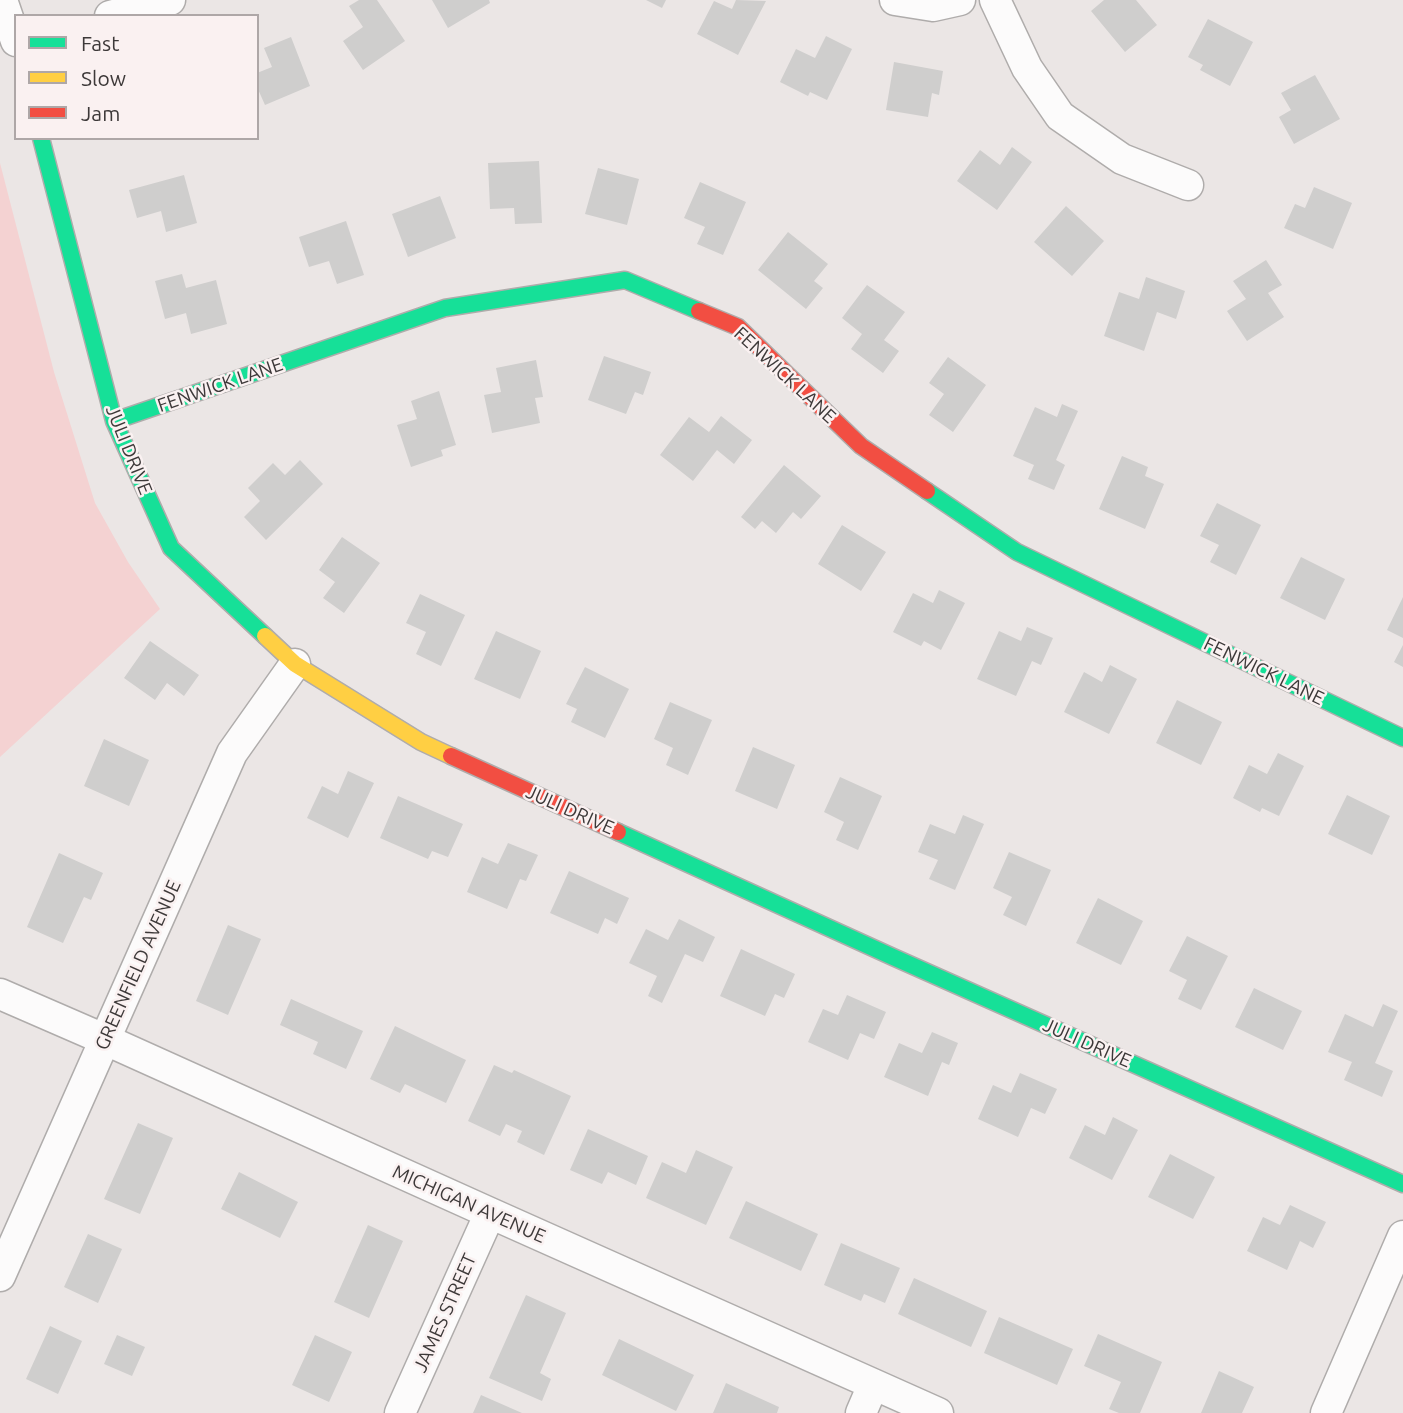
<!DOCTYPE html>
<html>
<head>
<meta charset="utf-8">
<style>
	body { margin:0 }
	#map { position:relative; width:1403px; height:1413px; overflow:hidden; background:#ebe6e5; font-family:Ubuntu,sans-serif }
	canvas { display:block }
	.legend { position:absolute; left:14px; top:14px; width:245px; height:126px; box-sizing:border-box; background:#faf1f1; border:2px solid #aea7a7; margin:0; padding:9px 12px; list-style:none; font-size:21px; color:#3d3939 }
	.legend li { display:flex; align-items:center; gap:14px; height:35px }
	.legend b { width:35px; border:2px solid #aea7a7 }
</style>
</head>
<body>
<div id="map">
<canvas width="1403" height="1413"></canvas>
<ul class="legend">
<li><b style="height:9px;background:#16e098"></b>Fast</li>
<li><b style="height:9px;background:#ffcf43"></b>Slow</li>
<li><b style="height:9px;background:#f24e42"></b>Jam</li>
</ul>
</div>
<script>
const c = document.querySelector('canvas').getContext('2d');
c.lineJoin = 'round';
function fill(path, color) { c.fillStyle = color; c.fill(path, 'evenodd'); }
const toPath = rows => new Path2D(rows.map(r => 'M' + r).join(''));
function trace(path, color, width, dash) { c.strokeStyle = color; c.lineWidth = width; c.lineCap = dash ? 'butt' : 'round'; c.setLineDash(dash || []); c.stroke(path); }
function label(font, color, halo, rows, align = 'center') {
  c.font = font + ' Ubuntu,sans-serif'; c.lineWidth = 5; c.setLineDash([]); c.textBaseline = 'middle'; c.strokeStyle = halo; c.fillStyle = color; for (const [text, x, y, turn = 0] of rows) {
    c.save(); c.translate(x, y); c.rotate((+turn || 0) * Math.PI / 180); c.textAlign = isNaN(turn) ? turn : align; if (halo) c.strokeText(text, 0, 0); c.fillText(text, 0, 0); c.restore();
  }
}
const green = toPath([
	[0,163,54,372,95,503,128,562,160,609,0,757]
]);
const building = toPath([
	[359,0,377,0,405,41,363,70,343,41,363,27,349,6],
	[432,0,489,0,490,3,448,28],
	[646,0,666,0,662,8],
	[736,0,766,1,738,55,697,34,714,1,732,9],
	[1104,0,1136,0,1157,25,1125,52,1091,11],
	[1208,19,1253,42,1230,86,1200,70,1203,65,1188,57],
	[826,36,852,49,827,100,810,92,808,96,780,82,796,49,815,58],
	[291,37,310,86,265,105,257,87,257,73,272,67,264,48],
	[894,62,943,71,939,95,932,93,928,117,886,110],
	[1315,75,1340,119,1294,144,1279,117,1291,110,1281,93],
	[1012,147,1032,162,997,210,957,181,980,150,1000,165],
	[539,161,542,223,515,224,514,208,490,209,488,163],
	[598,168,639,179,627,225,585,214],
	[184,175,197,223,166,232,161,211,137,218,129,190],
	[700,182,746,202,723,255,697,244,705,227,684,218],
	[1314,187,1352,203,1333,249,1284,228,1295,204,1305,208],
	[440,196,456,238,408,257,392,214],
	[1066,206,1104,241,1072,276,1034,242],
	[346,221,364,275,337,284,329,261,309,267,299,237],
	[788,232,828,264,814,281,823,288,806,309,758,270],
	[1266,260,1282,285,1268,293,1284,317,1247,341,1227,311,1246,299,1233,281],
	[182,274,186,288,216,280,227,324,191,334,186,313,165,319,155,281],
	[1146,277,1185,291,1176,319,1157,312,1144,351,1104,336,1119,292,1139,299],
	[867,285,905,312,884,340,899,351,883,373,851,349,862,334,842,318],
	[604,356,651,372,643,395,635,392,626,414,588,400],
	[948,357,986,385,953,432,929,415,944,394,929,383],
	[536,360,543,397,535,398,540,423,492,433,484,395,501,392,496,368],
	[439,391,456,445,441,450,443,456,411,467,397,425,417,419,411,401],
	[1062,404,1078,411,1056,460,1065,465,1054,490,1028,479,1034,465,1013,456,1035,407,1057,417],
	[721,416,752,440,734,464,717,450,693,481,660,455,689,417,709,432],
	[1122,456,1148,467,1145,476,1164,484,1145,529,1099,509],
	[300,460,323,484,266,540,244,517,260,501,248,488,273,463,285,475],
	[784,465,821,496,801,519,793,512,776,533,762,521,755,529,741,517],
	[1217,503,1261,525,1236,575,1210,562,1219,545,1200,536],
	[842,525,886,552,861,591,818,564],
	[342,537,380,563,344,613,323,598,335,582,319,570],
	[1301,557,1345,579,1325,620,1280,598],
	[939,590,965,603,941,650,924,641,921,646,893,632,913,593,933,603],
	[420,594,465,615,441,666,416,654,426,632,406,623],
	[1403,597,1403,638,1387,630],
	[1027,627,1053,638,1041,665,1032,661,1016,696,977,679,999,631,1021,641],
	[496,631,541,651,520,699,474,679],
	[150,641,199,675,184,696,167,683,155,700,124,678],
	[1403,645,1403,667,1394,662],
	[1110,665,1137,679,1109,734,1064,712,1084,672,1102,682],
	[585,667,629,689,605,738,571,722,577,709,566,704],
	[1177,700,1222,722,1201,765,1156,743],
	[670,702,712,720,688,775,666,765,673,748,654,739],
	[104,739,149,760,129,806,84,786],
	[753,747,795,765,777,809,735,791],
	[1278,753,1304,766,1279,816,1262,808,1260,812,1233,798,1249,765,1267,774],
	[348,771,374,783,348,838,307,818,322,786,338,794],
	[840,777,882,796,858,850,836,840,844,822,824,812],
	[1347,795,1390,816,1372,855,1328,834],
	[398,796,463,824,448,857,432,851,428,859,380,838],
	[963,815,984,824,955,890,929,879,938,860,918,852,930,824,955,834],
	[508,843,538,855,526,881,520,879,507,909,467,892,482,857,498,864],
	[1009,852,1051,870,1026,926,1003,915,1012,897,993,888],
	[59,853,103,873,91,900,84,897,63,943,27,927],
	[569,871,629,898,617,924,605,918,598,934,550,913],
	[1098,898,1143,921,1121,965,1076,943],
	[679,919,715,937,703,962,685,954,662,1003,648,996,657,976,629,963,646,929,668,940],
	[228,925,261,939,228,1015,196,1001],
	[1187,936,1228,956,1201,1010,1178,999,1187,980,1169,971],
	[741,949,795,974,784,998,775,994,765,1016,720,996],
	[1254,988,1302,1011,1283,1050,1235,1027],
	[847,995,886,1012,874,1039,860,1033,848,1060,808,1042,823,1009,838,1015],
	[291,999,363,1031,346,1069,313,1054,318,1042,280,1025],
	[1383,1004,1398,1011,1375,1063,1393,1071,1382,1097,1344,1080,1352,1062,1328,1052,1345,1014,1373,1027],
	[395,1026,466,1060,446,1103,405,1084,400,1093,370,1079],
	[932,1032,958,1043,949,1065,942,1062,928,1096,884,1077,899,1043,922,1053],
	[494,1065,512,1073,514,1070,571,1096,544,1155,517,1142,522,1131,506,1124,500,1136,468,1121],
	[1020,1073,1057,1089,1045,1114,1031,1108,1018,1137,978,1119,993,1085,1011,1093],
	[1113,1117,1138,1130,1112,1180,1069,1158,1085,1125,1105,1135],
	[138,1123,173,1138,140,1214,104,1199],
	[588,1129,648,1156,636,1185,608,1172,602,1184,570,1170],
	[696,1150,733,1167,706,1225,646,1198,662,1162,686,1173],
	[1170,1154,1215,1177,1193,1219,1148,1197],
	[239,1172,298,1202,280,1238,221,1209],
	[746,1201,818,1234,801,1271,729,1238],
	[1290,1205,1326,1222,1313,1248,1300,1241,1287,1270,1247,1251,1263,1217,1280,1225],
	[368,1225,403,1241,369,1318,334,1302],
	[88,1234,122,1249,98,1303,64,1287],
	[841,1243,900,1268,885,1303,864,1294,861,1301,824,1285],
	[914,1278,987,1311,971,1347,898,1314],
	[526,1295,566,1313,540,1373,551,1379,542,1401,489,1378],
	[999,1317,1073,1349,1057,1385,984,1353],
	[50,1326,82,1341,58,1394,26,1379],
	[1098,1334,1162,1362,1140,1413,1119,1413,1109,1409,1121,1382,1084,1366],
	[117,1335,145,1347,132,1376,104,1364],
	[315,1335,352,1352,329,1402,292,1385],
	[619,1339,694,1375,676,1411,602,1375],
	[1219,1371,1254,1387,1242,1413,1201,1413],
	[726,1383,779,1407,777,1413,713,1413],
	[481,1395,522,1413,473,1413]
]);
const street = toPath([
	[2,0,16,41],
	[895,0,933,6,960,0],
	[995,0,1027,68,1060,116,1122,159,1188,185],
	[110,16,170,0],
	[0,994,106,1040,490,1213,938,1413],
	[0,1276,232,753,295,664],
	[400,1413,490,1213],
	[861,1413,873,1385],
	[1326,1413,1403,1236]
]);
const fast = toPath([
	[41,138,114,421,171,548,265,636],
	[114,421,445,308,625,280,699,311],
	[927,491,1017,552,1403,738],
	[618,832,893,957,1403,1184]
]);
const slow = toPath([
	[265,636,295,664,421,742,451,756]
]);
const jam = toPath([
	[699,311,738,327,861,446,927,491],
	[451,756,618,832]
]);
const streetNames = [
	["FENWICK LANE",785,375,43],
	["FENWICK LANE",220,385,-19],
	["JULI DRIVE",129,450,68],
	["FENWICK LANE",1264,671,26],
	["JULI DRIVE",570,810,24],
	["GREENFIELD AVENUE",138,965,-66],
	["JULI DRIVE",1087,1043,24],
	["MICHIGAN AVENUE",469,1204,24],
	["JAMES STREET",445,1313,-66]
];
fill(green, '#f4d2d2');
fill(building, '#cfcecd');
trace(street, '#afacab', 33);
trace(fast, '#afacab', 19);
trace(slow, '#afacab', 19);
trace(jam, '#afacab', 19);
trace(street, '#fcfbfb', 30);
trace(fast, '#16e098', 16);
trace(slow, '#ffcf43', 16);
trace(jam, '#f24e42', 16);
label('19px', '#3d3939', '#faf1f1', streetNames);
</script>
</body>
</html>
